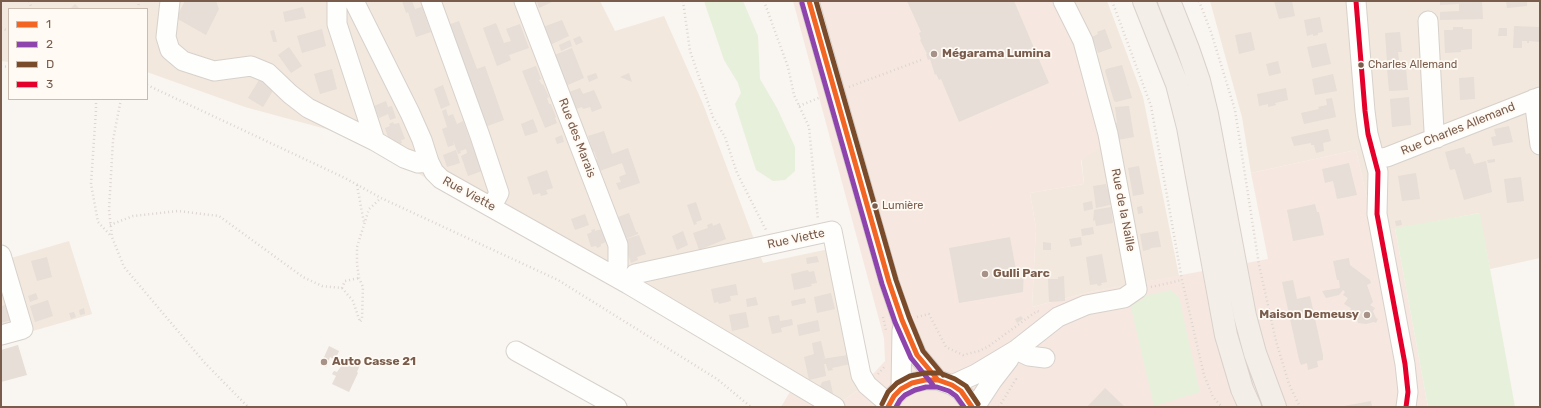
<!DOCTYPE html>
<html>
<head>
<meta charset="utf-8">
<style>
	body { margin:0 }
	#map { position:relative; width:1541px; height:408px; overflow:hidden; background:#f9f5f0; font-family:Rubik,sans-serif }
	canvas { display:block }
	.frame { position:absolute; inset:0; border:2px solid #7a5c4d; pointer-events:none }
	.legend { position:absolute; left:8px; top:8px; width:140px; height:92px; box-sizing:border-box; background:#fffaf3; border:1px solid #cabbb1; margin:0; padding:5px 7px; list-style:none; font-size:12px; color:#7a5c4d }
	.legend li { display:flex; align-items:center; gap:8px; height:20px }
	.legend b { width:20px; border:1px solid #cabbb1 }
</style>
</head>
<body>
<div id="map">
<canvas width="1541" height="408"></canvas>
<div class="frame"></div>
<ul class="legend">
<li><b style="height:5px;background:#f26522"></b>1</li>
<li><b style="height:5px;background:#8e44ad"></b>2</li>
<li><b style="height:5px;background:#7a4b2a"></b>D</li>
<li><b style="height:5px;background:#e4002b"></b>3</li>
</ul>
</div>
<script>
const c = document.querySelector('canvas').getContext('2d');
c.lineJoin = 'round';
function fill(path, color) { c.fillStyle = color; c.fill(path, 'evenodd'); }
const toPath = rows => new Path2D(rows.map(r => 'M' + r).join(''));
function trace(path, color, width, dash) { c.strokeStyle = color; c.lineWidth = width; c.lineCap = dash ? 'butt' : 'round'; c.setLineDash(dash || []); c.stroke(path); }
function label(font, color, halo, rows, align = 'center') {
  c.font = font + ' Rubik,sans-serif'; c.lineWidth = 3.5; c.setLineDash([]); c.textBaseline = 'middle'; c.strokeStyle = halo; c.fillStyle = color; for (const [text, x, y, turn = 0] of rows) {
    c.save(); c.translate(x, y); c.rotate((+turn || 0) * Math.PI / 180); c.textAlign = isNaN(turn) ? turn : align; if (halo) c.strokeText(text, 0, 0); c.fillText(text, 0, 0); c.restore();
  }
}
const residential = toPath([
	[1,1,600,1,615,31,664,16,703,104,763,263,829,249,858,390,834,407,403,165,363,139,245,107,147,72,147,9,9,9,9,62,1,61],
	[1052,1,1107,1,1143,97,1179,276,1094,291,1032,307,1036,228,1030,193,1084,184,1069,34],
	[1210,1,1540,1,1540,258,1490,269,1479,213,1375,233,1356,150,1251,173,1242,117],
	[69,241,92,314,1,340,1,259,8,259]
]);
const commercial = toPath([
	[793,1,1052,1,1069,34,1091,104,1101,147,1081,160,1084,184,1030,193,1036,228,1032,307,1094,291,1268,259,1251,173,1356,150,1375,232,1395,228,1428,407,834,407,858,390,885,361,884,338],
	[791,390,817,407,781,407]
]);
const green = toPath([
	[704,1,743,1,758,36,760,79,777,108,795,147,795,171,785,180,773,181,756,170,735,104,741,93,738,83,724,60],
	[1480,213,1515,407,1428,407,1395,228],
	[1171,290,1179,297,1200,392,1154,406,1130,303,1143,300,1143,296]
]);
const building = toPath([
	[185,1,216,1,219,9,206,35,176,18],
	[402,1,412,1,415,9,422,7,431,32,416,37,408,12,406,13],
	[532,1,554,1,539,8,537,2,533,4],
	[907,1,1014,1,1049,83,959,122,941,79,939,80,936,74,935,75,930,59,928,60,926,54,927,54,920,40,921,39,919,33,921,32],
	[1274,1,1292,1,1295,16,1279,19],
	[1440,1,1482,1,1483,19,1440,20,1440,12,1459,11,1459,4,1440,5],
	[1506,1,1527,1,1527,6,1507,8],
	[75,4,80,9,70,9],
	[303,7,306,18,285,22,283,12],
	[1320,17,1323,32,1318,33,1318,35,1313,36,1313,34,1307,36,1304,20],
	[562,20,569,36,550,45,543,27],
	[459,21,477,69,485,66,504,120,482,128,445,26],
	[496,23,504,43,511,41,506,29,520,24,529,48,509,55,511,60,497,66,483,28],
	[1514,26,1540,27,1540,42,1529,41,1529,43,1527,43,1527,41,1522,41,1522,48,1513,48],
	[1453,27,1463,27,1463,29,1472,29,1472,49,1461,50,1461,52,1445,53,1444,30,1453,30],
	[1499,28,1507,28,1507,36,1498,36],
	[322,29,326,46,302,53,297,36],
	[1105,29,1112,48,1098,53,1092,37,1098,34,1097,32],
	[274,30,277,42,273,42,270,31],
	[1251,32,1255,50,1239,54,1235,35],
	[1400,32,1402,52,1398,52,1399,60,1387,61,1385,33],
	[580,36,583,42,576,45,573,39],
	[570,40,572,46,561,51,559,45],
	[1326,43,1331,64,1312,68,1307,47],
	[289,47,302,66,291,73,278,55],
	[572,48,584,78,563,87,552,56],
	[1278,61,1281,73,1269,76,1266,64],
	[1122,65,1132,98,1116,102,1114,101,1105,71,1106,69],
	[536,66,541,79,539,80,542,85,543,84,549,97,547,98,549,104,551,104,556,117,555,118,557,123,545,128,522,71],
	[1406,68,1408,90,1389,91,1387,69],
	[332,69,337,89,320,94,314,74],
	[596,73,598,78,589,82,587,76],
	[629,73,632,82,620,77],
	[1333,74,1337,91,1315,95,1312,79],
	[1474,77,1475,99,1460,100,1459,78],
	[259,80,274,89,263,107,248,98],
	[443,85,450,105,441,109,434,89],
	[580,88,583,94,594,90,602,108,592,112,590,107,583,109,582,107,576,109,569,92],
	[1286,88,1288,100,1275,103,1276,105,1268,107,1268,104,1259,106,1257,94],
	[1409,97,1411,125,1392,127,1390,99],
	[1332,98,1336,117,1304,124,1301,113,1319,109,1318,107,1327,105,1326,99],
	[386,101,388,107,392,106,396,118,390,120,388,114,379,118,374,106],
	[1129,106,1134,137,1117,140,1114,123,1117,123,1115,107],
	[446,109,448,116,453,114,457,124,463,121,482,171,468,176,461,156,467,153,466,149,460,151,461,153,458,154,453,140,454,145,448,147,442,129,447,127,442,111],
	[533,119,538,132,525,136,521,124],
	[393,122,394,124,399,123,405,139,401,140,402,143,395,145,390,143,385,128,390,126,389,124],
	[1509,126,1513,142,1493,146,1491,137,1496,136,1494,129],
	[1328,129,1331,141,1323,143,1324,151,1316,153,1314,145,1311,145,1311,143,1294,146,1291,137],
	[604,131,612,154,628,148,640,183,619,190,616,183,621,182,619,177,626,174,622,163,594,173,590,161,597,159,594,151,593,152,588,136],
	[562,135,564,142,557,144,555,138],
	[1464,147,1466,154,1470,153,1474,164,1486,161,1492,192,1464,200,1455,169,1450,170,1445,152],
	[456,150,460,163,447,167,443,155],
	[1495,159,1495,162,1488,163,1487,160],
	[1349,163,1357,195,1337,199,1333,181,1325,183,1322,169],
	[1139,166,1144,194,1133,196,1128,168],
	[547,170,553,188,546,190,548,194,541,196,540,193,533,195,527,177],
	[1416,173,1420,199,1402,201,1398,176],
	[1521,177,1524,201,1507,203,1504,179],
	[1106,184,1107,189,1111,188,1114,204,1096,208,1093,186],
	[1092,201,1093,209,1084,211,1083,203],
	[696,202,702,220,696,222,697,224,694,225,687,205],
	[1315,204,1317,212,1319,212,1324,235,1293,241,1287,210],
	[1142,206,1143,213,1138,214,1137,207],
	[1111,207,1113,223,1096,226,1095,220,1093,221,1094,210],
	[629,213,636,232,638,232,638,234,623,240,615,218],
	[585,214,589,225,575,230,571,219],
	[1401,220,1402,225,1396,226,1395,221],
	[712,223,713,226,720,223,726,239,699,250,693,233,708,228,707,225],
	[1093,227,1094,234,1082,236,1081,229],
	[595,229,595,231,602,229,606,242,601,244,601,246,597,248,596,246,591,247,587,234,592,232,591,230],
	[683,231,688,245,677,250,672,236],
	[1158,231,1161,247,1150,248,1151,249,1143,251,1140,234],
	[639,235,646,254,637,257,638,260,631,263,623,240],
	[1010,237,1016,270,1024,269,1023,292,959,303,949,248],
	[1081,237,1082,245,1071,247,1069,239],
	[1043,242,1051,243,1051,250,1043,250],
	[1102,254,1107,282,1101,283,1102,285,1098,286,1097,284,1090,285,1086,257],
	[817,256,819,262,807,264,806,258],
	[47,257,52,277,37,281,31,261],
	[1349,258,1350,265,1370,280,1371,283,1367,285,1373,302,1370,305,1375,308,1373,311,1376,318,1378,319,1376,323,1374,322,1366,324,1358,323,1356,314,1350,310,1351,308,1344,304,1348,298,1343,295,1345,292,1343,290,1339,295,1326,298,1322,291,1340,288,1339,280,1337,280,1333,261],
	[808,270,809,272,814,271,817,283,811,284,812,286,794,290,791,274],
	[1064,276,1065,301,1049,302,1048,279,1058,279,1058,277],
	[1293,280,1297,299,1310,296,1323,355,1323,360,1317,361,1318,367,1308,370,1307,363,1301,365,1299,360,1282,282],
	[736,284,738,295,730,296,731,301,719,304,718,302,714,303,711,289],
	[36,293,38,299,30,302,28,296],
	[831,293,835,309,817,313,814,297],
	[756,297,758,305,747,307,746,299],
	[805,298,806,303,792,306,791,301],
	[48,300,53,316,35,322,30,306],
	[7,304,12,320,1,323,2,306],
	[84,308,85,314,80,315,79,310],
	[74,312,76,317,71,319,69,313],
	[746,312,749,327,732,331,729,315],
	[779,315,780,321,792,319,793,325,781,328,782,332,772,334,768,317],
	[1021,316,1023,319,1017,323,1015,319],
	[818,320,820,331,799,336,797,325],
	[821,341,825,358,822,359,848,355,850,364,832,368,833,370,828,371,826,364,824,364,826,376,809,380,804,357,814,354,812,343],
	[18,345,27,375,1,382,1,350],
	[329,346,339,351,335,360,330,357,326,367,321,364],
	[347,358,360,365,357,372,358,373,349,392,332,384,336,376,332,374,334,371,337,372],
	[830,380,833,394,832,395,819,389,822,382],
	[1105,388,1125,407,1087,407],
	[1371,401,1372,407,1344,407,1344,406]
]);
const path = toPath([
	[29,1,32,9],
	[683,1,690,51,713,117,725,137,737,173,766,230],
	[764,1,788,67,794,95,809,127,818,220],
	[1112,1,1151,106,1182,280,1204,375,1213,397,1222,407],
	[1199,1,1211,32,1235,110,1259,265,1276,341,1289,384,1300,407],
	[138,9,139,1],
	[1,28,9,31],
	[1,66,9,67],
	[147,85,345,178,381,198,558,280,717,379,751,407],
	[849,87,921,60],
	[96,99,96,110,91,184,98,222,111,236],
	[121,99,113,140,109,210,112,237,124,267,204,362,248,407],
	[799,106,821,97],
	[357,185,364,223],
	[110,225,133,216,178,211,219,216,303,277,322,286,342,288,345,281,359,278],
	[1151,287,1182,280],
	[342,288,353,301,360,322,362,319,363,287,359,278,357,264,357,247,369,209,381,198],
	[883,317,886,330],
	[917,317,929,314,946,347,963,355,979,351,989,346,1037,311,1040,312],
	[878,374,885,366],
	[999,407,1016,379,1014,377]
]);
const minor = toPath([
	[170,1,166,37,170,50,183,61,214,71,251,66,268,73,290,94,308,108,375,141,404,158,418,163,429,162],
	[337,1,337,24,375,141],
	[354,1,410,113,422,140,429,162,434,172,441,179,628,284,835,407],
	[431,1,480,136,499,193,492,206],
	[524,1,618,245,618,265,614,276],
	[809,1,889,282,902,320,917,355,938,380],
	[1356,1,1365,111,1368,134,1378,172,1377,214,1405,364,1408,392,1406,407],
	[1428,21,1434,131,1437,138],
	[1534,99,1540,145],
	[1375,159,1387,157,1540,97],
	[1,255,23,329,1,335],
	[628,284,635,274,832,231,861,375,867,385,889,404],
	[1016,350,1029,356,1045,358],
	[516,351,617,407],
	[952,385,976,374,1016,350,1058,317,1086,305,1124,298,1137,289,1108,134,1083,41,1063,1],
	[901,389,902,330],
	[888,407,894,396,901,389,912,383,925,380,938,380,952,385,961,391,968,400,972,407],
	[975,407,992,381,1009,359]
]);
const major = toPath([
	[1144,1,1177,84,1188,127,1226,335,1242,389,1250,407],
	[1169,1,1188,49,1199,81,1207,114,1245,316,1255,353,1275,407]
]);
const bus1 = toPath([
	[809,1,889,282,902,320,917,355,938,380],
	[888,407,894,396,901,389,912,383,925,380,938,380,952,385,961,391,972,407]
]);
const bus2 = toPath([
	[802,3,882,284,895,322,911,358,933,385],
	[896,407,900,400,905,395,915,390,926,387,937,387,949,391,956,396,964,407]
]);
const bus3 = toPath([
	[816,1,896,280,909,317,923,351,943,375],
	[882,404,888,392,897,383,910,376,925,373,940,373,955,379,966,386,978,404]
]);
const bus4 = toPath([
	[1356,1,1365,111,1368,134,1378,172,1377,214,1405,364,1408,392,1406,407]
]);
const markers = [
	[934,54,4,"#a69286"],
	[1361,65,3.5,"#7a5c4d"],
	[875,206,3.5,"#7a5c4d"],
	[985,274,4,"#a69286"],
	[1367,315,4,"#a69286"],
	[324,362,4,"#a69286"]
];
const busNames = [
	["Charles Allemand",1368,65],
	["Lumière",882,206]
];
const poiNames = [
	["Mégarama Lumina",942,54],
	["Gulli Parc",993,274],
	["Maison Demeusy",1359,315,"right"],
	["Auto Casse 21",332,362]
];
const streetNames = [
	["Rue Charles Allemand",1458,129,-22],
	["Rue des Marais",577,138,69],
	["Rue Viette",469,194,29],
	["Rue de la Naille",1123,210,79],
	["Rue Viette",796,239,-12]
];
fill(residential, '#f2e8de');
fill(commercial, '#f6e8e1');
fill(green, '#e7f0db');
fill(building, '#e6ded7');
trace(minor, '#d7d1cb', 21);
trace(major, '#dad1cc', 24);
trace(path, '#dcd5d0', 2.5, [1, 3]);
trace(minor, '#fefefd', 19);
trace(major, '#f3eee8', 22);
trace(bus1, '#f26522', 5);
trace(bus2, '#8e44ad', 5);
trace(bus3, '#7a4b2a', 5);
trace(bus4, '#e4002b', 5);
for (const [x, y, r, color] of markers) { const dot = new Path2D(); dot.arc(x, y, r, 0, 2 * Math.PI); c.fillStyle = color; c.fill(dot); trace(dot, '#fffaf3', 1.5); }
label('11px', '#7a5c4d', '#fffaf3', busNames, 'left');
label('bold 12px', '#7a5c4d', '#fffaf3', poiNames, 'left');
label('12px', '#7a5c4d', '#fffaf3', streetNames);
</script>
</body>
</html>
